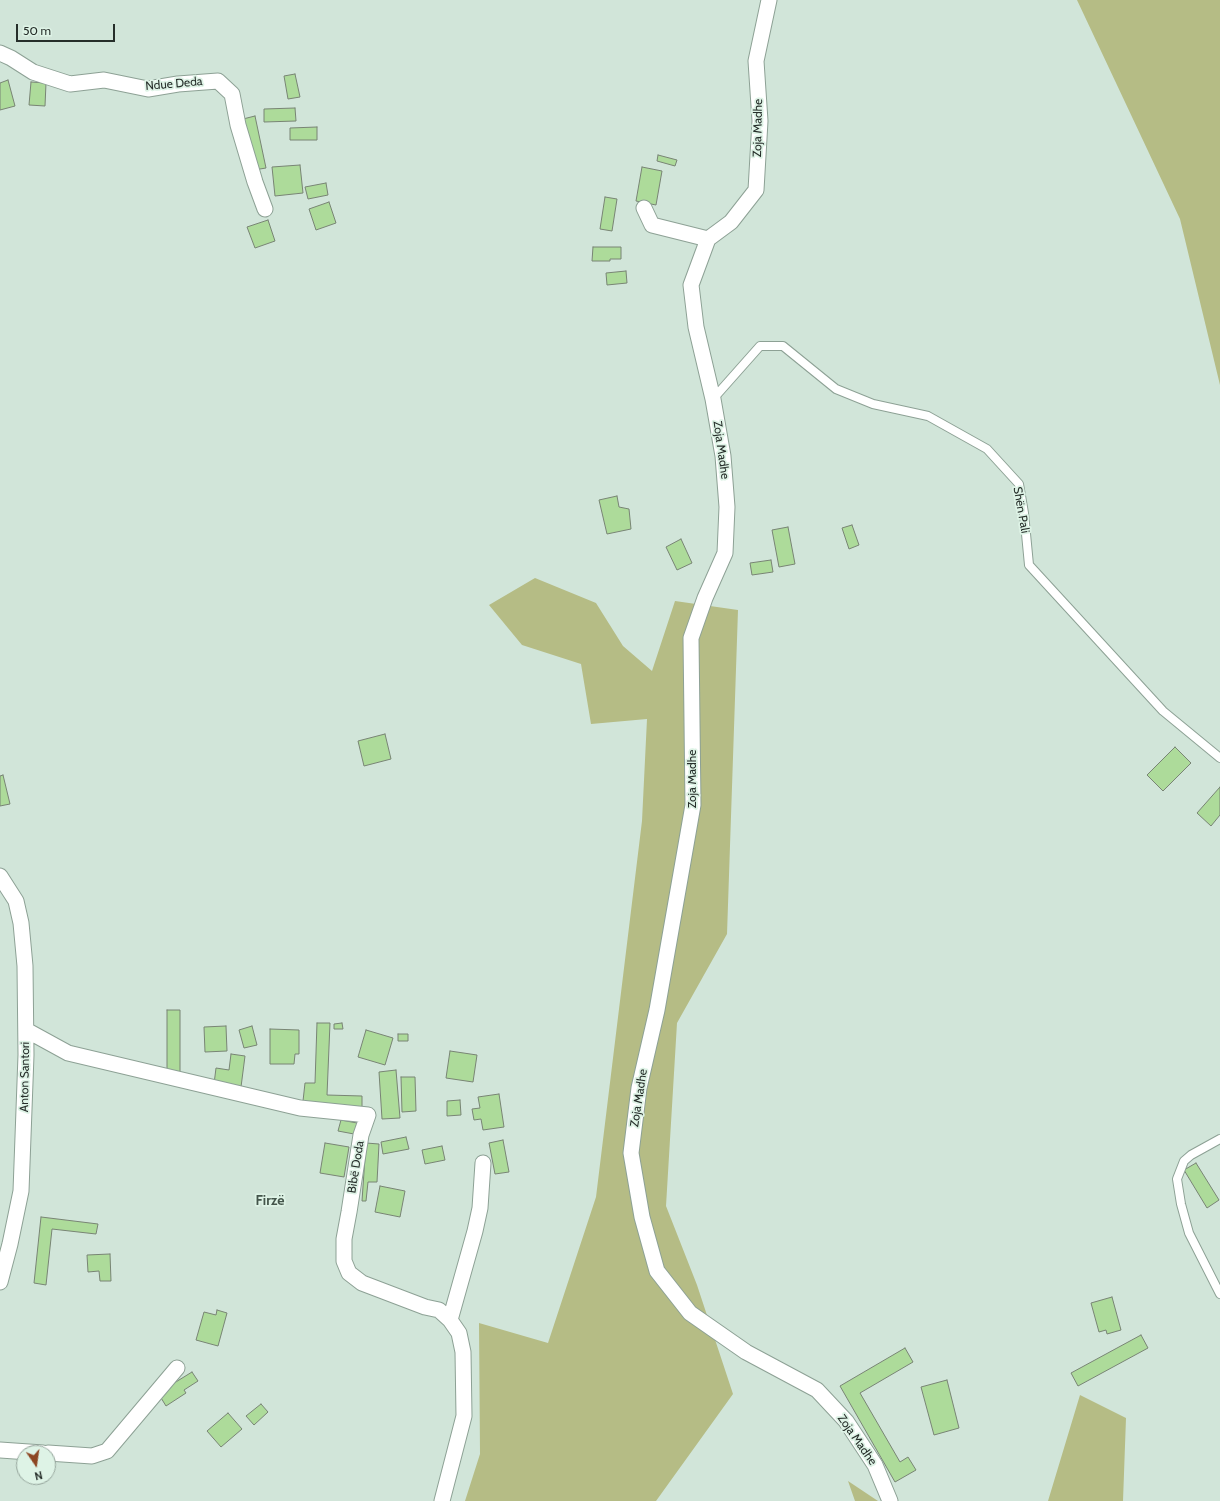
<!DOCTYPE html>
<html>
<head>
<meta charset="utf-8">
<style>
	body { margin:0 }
	#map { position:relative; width:1220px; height:1501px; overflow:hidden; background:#d1e5d9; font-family:Cabin,sans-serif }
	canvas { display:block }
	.north { position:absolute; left:16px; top:1445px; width:40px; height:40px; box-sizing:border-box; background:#def3e6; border:1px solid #94a49b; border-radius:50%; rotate:167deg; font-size:11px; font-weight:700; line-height:16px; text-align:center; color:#262e2a }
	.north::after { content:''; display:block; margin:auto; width:14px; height:18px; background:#8d4622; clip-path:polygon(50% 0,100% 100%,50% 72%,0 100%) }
	.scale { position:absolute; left:16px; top:24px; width:99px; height:18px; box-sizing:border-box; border:2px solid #262e2a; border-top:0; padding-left:5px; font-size:12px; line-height:14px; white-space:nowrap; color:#262e2a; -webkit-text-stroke:3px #def3e6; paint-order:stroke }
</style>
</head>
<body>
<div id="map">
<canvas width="1220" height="1501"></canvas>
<div class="north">N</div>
<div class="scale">50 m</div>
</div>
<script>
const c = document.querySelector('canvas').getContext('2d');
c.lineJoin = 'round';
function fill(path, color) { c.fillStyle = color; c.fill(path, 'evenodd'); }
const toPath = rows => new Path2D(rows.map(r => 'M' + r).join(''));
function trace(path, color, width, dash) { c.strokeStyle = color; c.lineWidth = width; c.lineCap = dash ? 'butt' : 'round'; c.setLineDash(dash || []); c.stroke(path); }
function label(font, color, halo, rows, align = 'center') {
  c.font = font + ' Cabin,sans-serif'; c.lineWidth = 3.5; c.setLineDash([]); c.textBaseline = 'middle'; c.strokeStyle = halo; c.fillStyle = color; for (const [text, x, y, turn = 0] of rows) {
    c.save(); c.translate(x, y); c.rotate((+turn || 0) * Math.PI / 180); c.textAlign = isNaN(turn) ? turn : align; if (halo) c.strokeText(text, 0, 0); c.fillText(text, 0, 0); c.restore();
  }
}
const green = toPath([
	[1077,0,1220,0,1220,385,1180,219],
	[535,578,596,603,623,646,652,671,675,601,738,610,727,934,677,1023,666,1206,697,1285,733,1394,656,1501,465,1501,480,1454,479,1323,548,1343,596,1197,642,821,647,719,591,724,581,664,522,645,489,605],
	[1080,1395,1126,1418,1123,1501,1048,1501],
	[848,1481,878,1501,855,1501]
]);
const building = toPath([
	[295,74,300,97,288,99,284,76,295,74],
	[8,80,15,106,0,110,0,83,8,80],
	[31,82,46,83,45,106,29,105,31,82],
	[295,108,296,121,264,122,264,109,295,108],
	[255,116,266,168,254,170,243,119,255,116],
	[317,127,317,140,290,140,290,128,317,127],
	[658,155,677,160,675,166,657,161,658,155],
	[300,165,303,193,275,196,272,167,300,165],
	[642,167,662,171,656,205,636,201,642,167],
	[326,183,328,195,308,199,305,187,326,183],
	[605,197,617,199,612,231,600,229,605,197],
	[329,202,336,223,316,230,309,209,329,202],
	[268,220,275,241,255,248,247,227,268,220],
	[593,247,621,247,621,259,610,259,610,261,592,261,593,247],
	[626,271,627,283,607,285,606,273,626,271],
	[617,496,619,507,629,509,631,529,607,534,599,500,617,496],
	[852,525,859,545,849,549,842,528,852,525],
	[788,527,795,564,779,567,772,530,788,527],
	[681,539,692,563,677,570,666,547,681,539],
	[771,560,773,572,752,575,750,563,771,560],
	[385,734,391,759,364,766,358,741,385,734],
	[1175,747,1191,763,1163,791,1147,775,1175,747],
	[3,775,10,804,0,806,0,776,3,775],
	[1220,787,1220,815,1211,826,1197,813,1220,787],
	[167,1010,180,1010,180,1074,167,1074,167,1010],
	[317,1023,330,1023,327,1095,362,1096,362,1107,303,1101,305,1083,315,1083,317,1023],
	[342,1023,343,1029,334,1029,334,1024,342,1023],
	[226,1026,227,1051,205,1052,204,1027,226,1026],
	[252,1026,257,1045,244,1048,239,1030,252,1026],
	[270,1029,299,1030,299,1054,295,1054,294,1064,270,1064,270,1029],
	[366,1030,393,1038,385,1065,358,1057,366,1030],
	[398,1034,408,1034,408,1041,398,1041,398,1034],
	[450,1051,477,1055,473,1082,446,1078,450,1051],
	[231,1054,245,1056,241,1087,214,1084,216,1068,229,1070,231,1054],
	[396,1070,400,1118,382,1119,379,1072,396,1070],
	[401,1077,415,1077,416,1111,402,1112,401,1077],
	[499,1094,504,1127,483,1130,481,1119,474,1120,472,1109,480,1108,478,1097,499,1094],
	[460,1100,461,1115,447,1116,447,1101,460,1100],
	[341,1120,357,1123,354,1134,338,1131,341,1120],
	[406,1137,409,1149,383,1154,381,1142,406,1137],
	[503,1140,509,1172,495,1174,489,1143,503,1140],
	[325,1143,349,1147,344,1177,320,1173,325,1143],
	[366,1143,379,1144,377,1182,368,1182,366,1201,362,1201,366,1143],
	[442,1146,445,1160,425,1164,422,1150,442,1146],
	[1196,1163,1219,1200,1207,1208,1184,1170,1196,1163],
	[380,1186,405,1191,400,1217,375,1212,380,1186],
	[41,1217,98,1224,96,1234,52,1229,46,1285,34,1283,41,1217],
	[110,1254,111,1281,100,1281,99,1271,88,1272,87,1255,110,1254],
	[1112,1297,1121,1330,1107,1334,1106,1330,1099,1332,1091,1303,1112,1297],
	[217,1310,227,1313,218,1346,196,1340,204,1312,216,1315,217,1310],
	[1141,1335,1148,1348,1078,1386,1071,1373,1141,1335],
	[905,1348,913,1362,860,1393,900,1462,908,1457,916,1470,895,1482,840,1386,905,1348],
	[192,1372,198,1381,184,1390,186,1393,166,1406,158,1393,192,1372],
	[947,1380,959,1428,934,1435,921,1387,947,1380],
	[261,1404,268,1412,254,1425,246,1416,261,1404],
	[228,1413,242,1429,221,1447,207,1431,228,1413]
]);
const lane = toPath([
	[713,399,760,346,783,346,836,389,873,404,928,416,987,449,1019,484,1024,513,1029,565,1163,711,1220,758],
	[1220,1139,1191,1155,1184,1161,1177,1179,1181,1204,1189,1233,1220,1294]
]);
const street = toPath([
	[769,0,756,61,760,121,756,190,731,222,708,239,691,285,696,327,713,399,723,456,727,507,725,553,705,598,691,638,693,805,657,1010,639,1088,631,1153,642,1217,657,1271,690,1313,746,1352,817,1390,846,1421,875,1465,890,1501],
	[0,53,11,58,33,72,70,84,104,80,148,89,178,84,218,81,232,94,238,125,255,182,265,209],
	[644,208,652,225,708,239],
	[0,876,16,901,21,923,25,966,26,1055,21,1191,10,1244,0,1282],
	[26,1030,68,1053,300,1108,368,1115,361,1135,349,1212,344,1239,344,1261,349,1273,362,1283,425,1307,439,1310,450,1320,459,1333,463,1352,464,1416,442,1501],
	[450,1320,475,1231,480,1208,483,1163],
	[0,1450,43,1453],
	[48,1453,92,1456,107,1451,177,1368]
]);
const streetNames = [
	["Ndue Deda",174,84,-5],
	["Zoja Madhe",758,128,-89],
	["Zoja Madhe",721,450,82],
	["Shën Pali",1021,510,80],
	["Zoja Madhe",692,779,-90],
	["Anton Santori",25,1077,-89],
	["Zoja Madhe",639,1098,-81],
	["Bibë Doda",356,1167,-81],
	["Zoja Madhe",857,1440,55]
];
const quarterNames = [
	["Firzë",270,1201]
];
fill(green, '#b5bc85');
fill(building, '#addb9a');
trace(building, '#788474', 1);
trace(lane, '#8da195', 10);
trace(street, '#8da195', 17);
trace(lane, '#fff', 8);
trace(street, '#fff', 15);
label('12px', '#262e2a', '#def3e6', streetNames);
label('bold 14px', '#44554b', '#def3e6', quarterNames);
</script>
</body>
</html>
